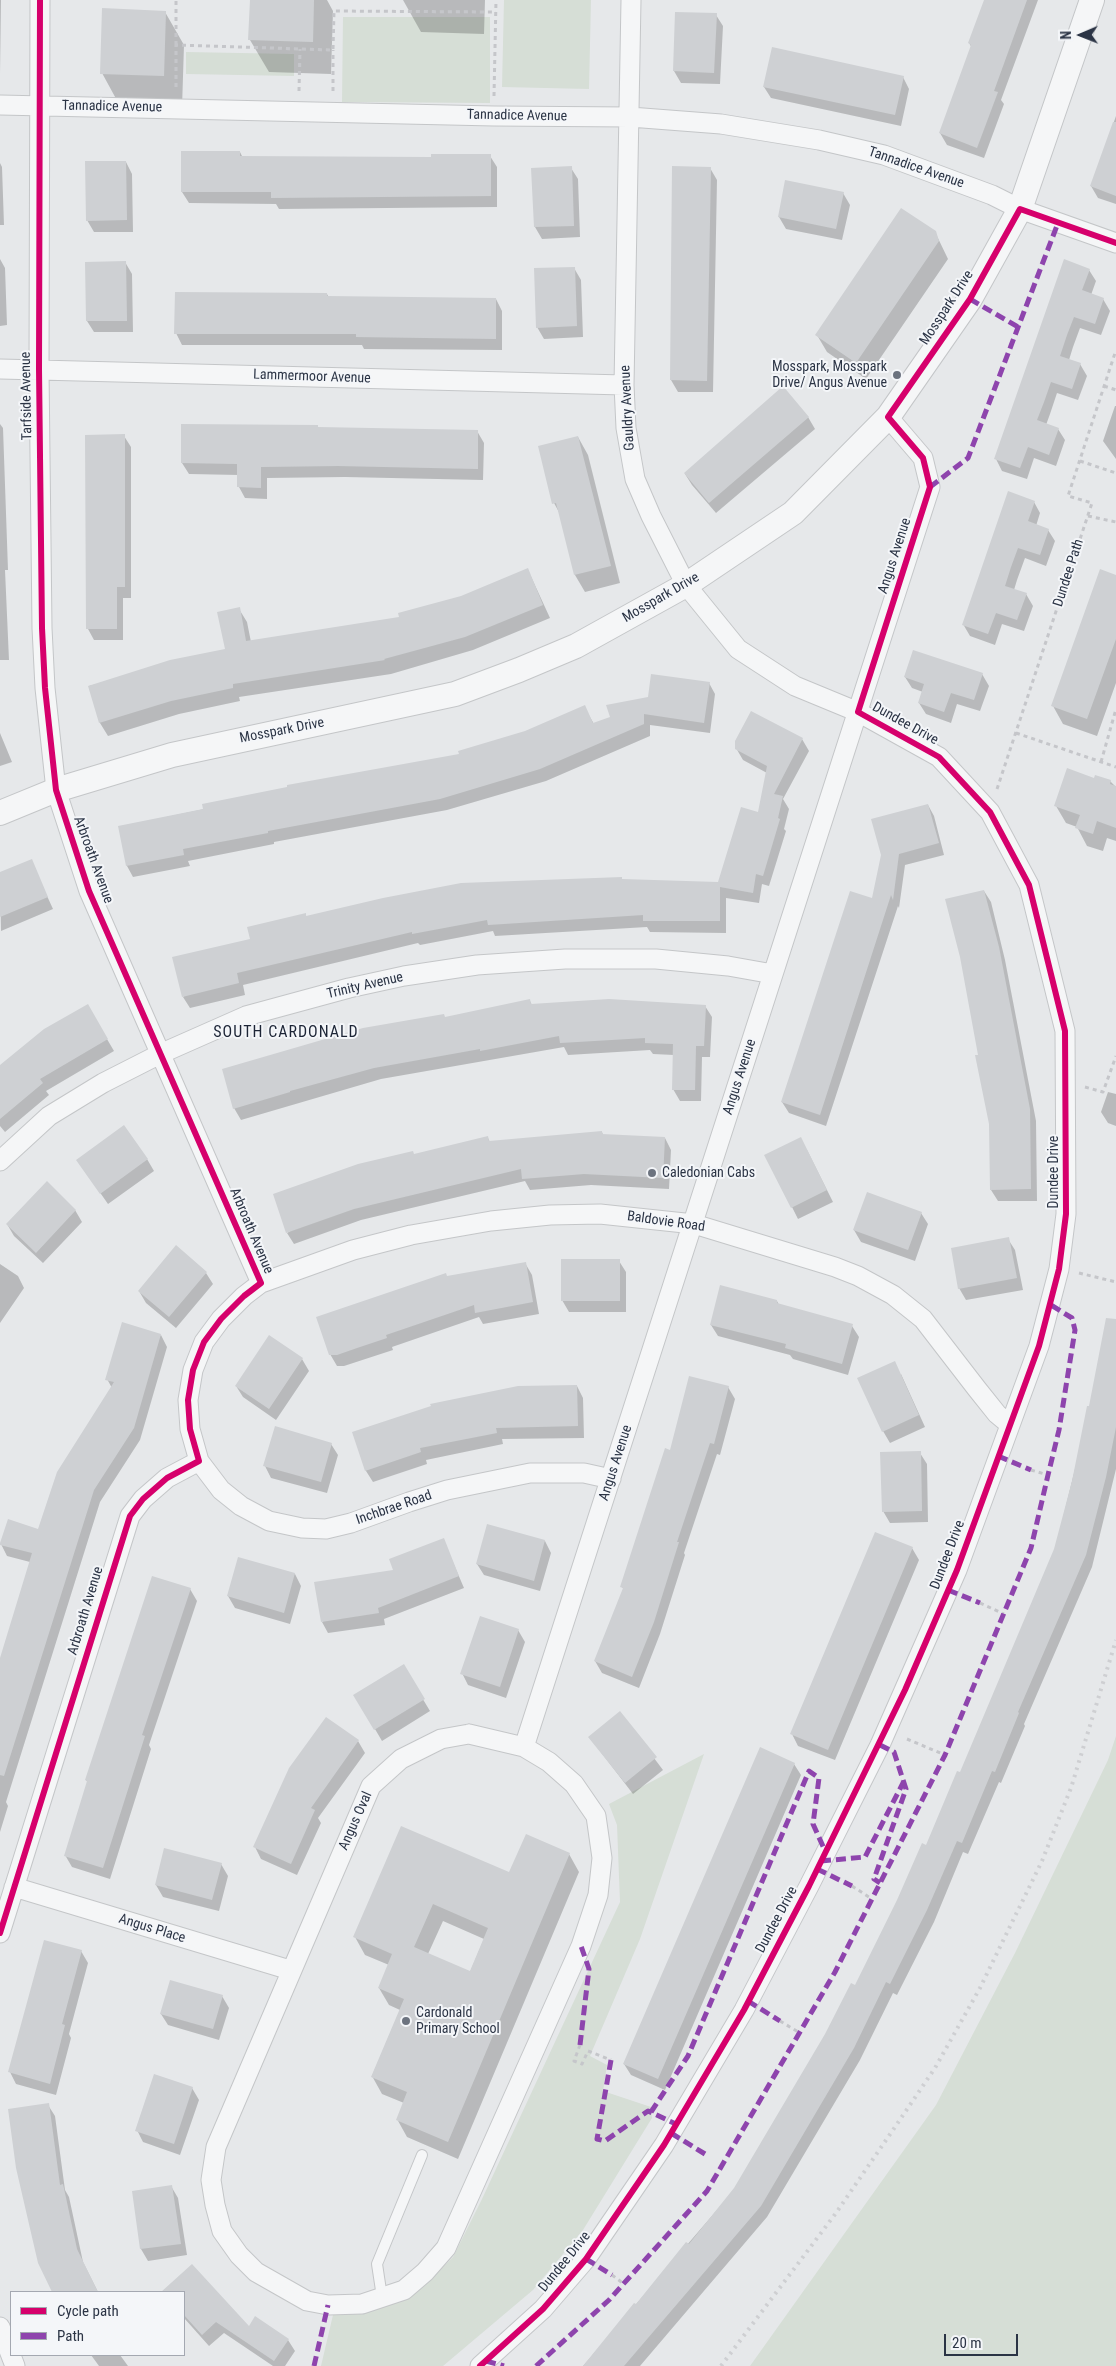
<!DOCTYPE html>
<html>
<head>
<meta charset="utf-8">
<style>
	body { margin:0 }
	#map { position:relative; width:1116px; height:2366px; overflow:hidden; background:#e6e8ea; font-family:"Roboto Condensed",sans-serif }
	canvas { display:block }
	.legend { position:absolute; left:10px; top:2291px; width:175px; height:65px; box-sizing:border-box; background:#f4f6f9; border:1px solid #a4a8b1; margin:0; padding:6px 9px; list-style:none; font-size:15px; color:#2b3445 }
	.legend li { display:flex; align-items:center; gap:10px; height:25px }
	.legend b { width:25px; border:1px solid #a4a8b1 }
	.north { position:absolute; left:1056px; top:10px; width:50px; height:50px; -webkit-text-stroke:4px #f4f6f9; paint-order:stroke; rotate:269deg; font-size:14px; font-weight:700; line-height:20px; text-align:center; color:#2b3445 }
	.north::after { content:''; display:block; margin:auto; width:18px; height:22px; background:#2b3445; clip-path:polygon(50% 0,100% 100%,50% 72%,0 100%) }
	.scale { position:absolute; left:944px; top:2334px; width:74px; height:22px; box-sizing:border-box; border:2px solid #2b3445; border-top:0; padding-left:6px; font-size:15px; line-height:18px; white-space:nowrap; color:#2b3445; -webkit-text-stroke:4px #f4f6f9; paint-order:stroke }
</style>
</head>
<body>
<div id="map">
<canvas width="1116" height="2366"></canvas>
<ul class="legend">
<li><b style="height:6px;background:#d6006c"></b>Cycle path</li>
<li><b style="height:6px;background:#8e44ad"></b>Path</li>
</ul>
<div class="north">N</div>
<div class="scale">20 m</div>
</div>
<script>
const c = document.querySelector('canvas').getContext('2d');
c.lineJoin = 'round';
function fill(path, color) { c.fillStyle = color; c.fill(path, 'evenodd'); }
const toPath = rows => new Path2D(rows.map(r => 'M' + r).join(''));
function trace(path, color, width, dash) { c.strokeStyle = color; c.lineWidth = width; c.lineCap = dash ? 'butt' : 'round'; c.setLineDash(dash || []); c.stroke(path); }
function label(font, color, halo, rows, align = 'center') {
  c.font = font + ' "Roboto Condensed",sans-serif'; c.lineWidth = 4; c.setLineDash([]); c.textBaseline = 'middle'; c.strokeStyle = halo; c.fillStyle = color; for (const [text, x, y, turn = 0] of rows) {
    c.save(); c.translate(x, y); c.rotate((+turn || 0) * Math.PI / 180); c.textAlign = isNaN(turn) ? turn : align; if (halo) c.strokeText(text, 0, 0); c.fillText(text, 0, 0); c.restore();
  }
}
const green = toPath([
	[504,0,591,0,589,89,502,87],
	[343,17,490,17,490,103,342,102],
	[186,52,294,54,294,76,186,74],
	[1116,1736,1116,2366,750,2366,936,2105,1015,1953,1108,1760],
	[704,1754,640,1939,590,2056,607,2065,603,2091,651,2107,652,2118,583,2230,533,2290,443,2366,321,2366,333,2315,378,2306,422,2288,453,2257,482,2199,620,1902,617,1825,609,1804]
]);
const shadow = toPath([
	[0,0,1,0,0,74],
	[251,0,327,0,333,11,331,74,269,72,250,40],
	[403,0,485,0,484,34,421,32],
	[985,0,1038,0,1001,100,1004,104,984,158,947,145,940,133,972,48,969,43],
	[165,12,184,45,182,108,120,106,102,73],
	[716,15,723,26,720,84,681,83,674,71],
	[903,77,909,89,901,126,771,98,764,87],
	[1116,116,1116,204,1098,198,1091,186],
	[240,152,243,158,433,158,490,156,497,167,497,207,279,209,276,204,189,203,182,192],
	[126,162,132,174,133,232,94,232,87,220],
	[0,163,2,167,4,225,0,225],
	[571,168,578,179,580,237,542,239,535,227,532,169],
	[673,168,710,168,717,180,713,392,678,392,671,380],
	[843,193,850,205,842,240,786,229,779,217],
	[935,232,948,259,866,379,827,352,817,335],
	[0,259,5,268,7,325,0,326],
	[125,262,132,274,133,332,94,332,87,321],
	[574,268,581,280,583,337,544,339,537,327],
	[1089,270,1096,281,1091,295,1103,299,1110,311,1101,335,1080,328,1073,347,1069,360,1080,364,1087,376,1078,400,1057,393,1050,414,1046,425,1058,429,1065,440,1056,466,1034,458,1027,479,1002,471,996,459],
	[327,294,329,298,496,299,502,311,502,350,364,349,362,345,182,345,176,333],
	[1115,406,1116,406,1116,459,1103,441],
	[808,417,815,429,716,513,692,485,685,474],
	[0,424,3,428,8,570,5,570,9,660,0,660],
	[182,425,317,426,319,428,477,431,484,443,483,480,345,477,267,478,267,499,245,498,239,487,239,475,189,474,182,463],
	[124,436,131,447,131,598,123,598,123,640,94,640,88,629],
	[578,437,588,455,620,583,585,592,575,575,560,514,554,503],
	[1034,502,1040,513,1036,526,1048,530,1055,541,1046,566,1025,558,1017,580,1014,590,1026,594,1033,606,1024,631,1002,624,995,645,970,636,963,624],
	[528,570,550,618,473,650,391,674,239,697,240,701,179,714,108,736,100,723,89,686,227,650,239,609,247,622,251,642,400,618,461,598],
	[1116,576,1116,683,1097,736,1063,724,1053,706],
	[982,674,989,686,980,711,957,704,951,723,926,714,919,703,923,692,912,688,905,677],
	[709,683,715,694,710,733,650,725,650,736,546,781,447,810,274,842,274,844,188,861,190,866,133,877,127,866,119,827,461,755,526,732,584,707,594,724,612,718,649,699],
	[0,733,12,762,0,766],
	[802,739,809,751,783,799,789,809,784,829,786,831,769,886,762,884,759,903,726,898,726,933,650,932,647,927,495,936,493,931,420,945,418,943,243,985,245,995,190,1008,183,997,251,940,305,914,307,917,623,881,719,883,759,814,767,773,743,760,736,748],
	[1094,779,1110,781,1116,787,1116,841,1107,838,1103,851,1087,846,1077,827,1066,823,1056,806],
	[928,805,934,816,944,855,905,865,899,908,898,906,826,1126,789,1113,782,1102,873,900,882,855],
	[31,861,53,909,1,931,0,874],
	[984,891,991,902,1005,960,1036,1121,1037,1201,998,1201,991,1190,990,1124,980,1056],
	[530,1001,532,1005,705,1006,712,1017,710,1057,702,1057,701,1101,680,1101,673,1089,674,1055,653,1054,650,1050,568,1055,564,1047,381,1079,241,1120,234,1108,445,1018],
	[87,1005,114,1051,46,1091,49,1095,5,1132,0,1126,0,1067],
	[1108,1092,1116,1094,1116,1126,1108,1123,1101,1112],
	[602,1132,603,1135,665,1138,671,1150,669,1189,591,1185,530,1190,525,1181,361,1220,294,1244,287,1233,414,1155,488,1138,490,1142],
	[807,1150,833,1202,798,1219,792,1207],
	[147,1159,154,1171,108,1204,78,1161],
	[75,1210,82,1222,43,1263,14,1236,7,1224],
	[921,1213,928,1224,915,1261,861,1242,854,1230],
	[1008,1239,1015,1250,1023,1290,966,1300,959,1288],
	[619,1261,626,1272,626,1312,569,1312,562,1300],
	[525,1263,532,1275,539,1314,483,1324,479,1317,392,1347,393,1350,344,1366,337,1366,330,1354,446,1277],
	[0,1264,18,1276,24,1288,0,1323],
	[206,1273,213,1284,176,1328,146,1303,139,1291],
	[777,1301,779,1305,852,1326,859,1337,848,1375,793,1359,790,1355,718,1336,711,1325],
	[1116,1333,1116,1469,1092,1567,1024,1724,1025,1726,1001,1783,999,1782,968,1854,963,1852,934,1922,897,1995,893,1993,860,2060,767,2217,640,2366,583,2366,735,2189,855,1987,927,1846,960,1774,1055,1550,1090,1408],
	[161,1335,167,1347,140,1440,100,1502,6,1802,8,1806,0,1832,0,1662,30,1562,7,1556,1,1544,39,1531,112,1388,107,1379],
	[269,1337,302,1359,309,1371,276,1420,243,1397,236,1386],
	[901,1374,925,1427,890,1443,883,1431],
	[577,1386,583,1398,584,1438,502,1439,503,1444,426,1460,427,1464,373,1482,366,1471,353,1433],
	[728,1387,735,1399,720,1455,717,1454,684,1553,685,1555,660,1634,639,1688,602,1673,595,1661,624,1590,622,1587,671,1452],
	[331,1444,338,1455,327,1493,271,1478,265,1466],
	[920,1453,927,1464,928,1522,890,1523,883,1511],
	[443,1539,464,1588,384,1619,385,1625,328,1633,322,1622],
	[545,1541,551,1553,540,1591,484,1575,477,1564],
	[912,1548,919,1560,835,1760,798,1746,792,1734],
	[295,1574,301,1586,290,1624,235,1608,228,1596],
	[190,1589,197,1601,149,1745,151,1749,110,1879,72,1867,65,1855,88,1783,86,1780],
	[518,1630,525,1642,506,1698,468,1685,462,1673],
	[403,1666,430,1711,382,1741,355,1695],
	[620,1713,663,1770,633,1794,590,1738],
	[358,1741,365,1753,318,1818,321,1823,297,1875,261,1859,255,1847],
	[794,1764,801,1775,665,2090,631,2075,624,2064],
	[401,1828,510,1874,569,1854,579,1872,458,2159,407,2137,397,2119,404,2103,382,2094,372,2076,400,2010,389,2005,379,1988,389,1965,365,1955,355,1937],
	[443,1921,484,1939,470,1972,428,1954],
	[221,1864,228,1876,219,1911,163,1897,156,1885],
	[81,1951,88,1963,69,2034,71,2038,56,2095,16,2084,10,2072],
	[222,1996,229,2008,219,2040,168,2025,161,2014],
	[192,2088,199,2100,180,2155,143,2142,137,2130],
	[48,2105,55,2116,65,2190,69,2197,83,2262,98,2292,54,2292,39,2262],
	[171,2186,178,2198,187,2255,148,2261,141,2249,133,2192],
	[192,2265,249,2328,288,2340,295,2351,285,2366,273,2366,224,2333,209,2346,184,2318,184,2292,164,2292],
	[91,2355,120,2355,128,2366,99,2366]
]);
const building = toPath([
	[250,0,314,0,313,42,248,40],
	[984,0,1027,0,994,91,998,92,977,148,939,133,971,45,968,43],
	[102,8,166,11,164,76,100,74],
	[675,12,717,13,714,73,673,71],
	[772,47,904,76,895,115,763,87],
	[1113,122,1116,122,1116,196,1090,186],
	[181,151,240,151,240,156,431,157,431,154,491,154,491,196,271,198,271,192,181,192],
	[85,161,126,161,127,220,86,221],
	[572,166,574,226,534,227,531,168],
	[672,166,711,167,707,381,670,380],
	[785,180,844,192,836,229,778,217],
	[901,208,936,231,939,241,856,363,815,335],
	[1064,259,1090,269,1082,290,1104,298,1095,324,1074,317,1067,335,1060,356,1081,363,1072,389,1051,382,1044,402,1037,420,1059,428,1049,455,1028,447,1020,468,994,459],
	[126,261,127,321,86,321,85,262],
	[575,267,577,326,536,328,534,268],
	[175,292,327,293,327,296,496,298,496,339,356,337,356,334,174,334],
	[783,386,809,417,709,503,684,473],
	[181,424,318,425,318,427,478,430,478,469,338,466,261,467,261,488,237,487,237,464,181,463],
	[125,434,125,587,117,587,117,629,86,629,85,435],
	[578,436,611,566,574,575,556,503,552,504,538,446],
	[1008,491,1035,501,1028,521,1049,529,1040,555,1018,548,1011,567,1005,586,1027,593,1017,620,996,613,988,634,962,625],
	[528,568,543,605,465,637,384,659,385,660,233,684,233,688,171,701,99,723,88,686,170,660,225,649,217,612,240,607,246,641,399,617,398,613,461,596],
	[1100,569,1116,575,1116,639,1087,719,1051,706],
	[913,650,983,673,974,700,951,693,944,712,918,703,924,684,904,677],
	[651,674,710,682,704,723,644,714,644,724,540,769,440,799,268,831,268,833,183,849,184,855,126,866,118,826,203,809,202,804,287,787,287,785,459,754,458,751,525,731,585,705,593,723,610,717,606,705,648,697],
	[751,711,803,738,774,794,783,796,778,818,780,819,763,876,756,874,753,893,720,887,720,921,643,921,643,915,488,925,487,920,412,934,412,932,237,973,239,983,182,997,172,957,250,939,247,927,306,913,306,916,383,898,461,883,622,877,622,879,718,882,741,807,758,812,767,766,735,749,735,741],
	[1067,768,1094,778,1095,775,1111,780,1110,784,1116,786,1116,828,1097,821,1093,834,1075,828,1080,815,1054,806],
	[928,804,939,843,899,854,893,900,891,895,820,1115,781,1102,850,891,872,898,881,855,871,819],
	[32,859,48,897,0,917,0,872],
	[984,890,999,947,1030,1109,1031,1189,990,1190,989,1124,975,1055,978,1055,960,957,945,899],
	[530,999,531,1004,609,999,706,1005,704,1046,696,1046,695,1090,672,1090,673,1044,645,1043,645,1038,560,1043,559,1036,480,1051,480,1049,374,1068,290,1091,290,1092,233,1109,222,1069,363,1028,444,1014,445,1017],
	[88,1004,108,1039,40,1079,43,1083,0,1119,0,1065,44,1029],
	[124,1125,148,1159,100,1194,76,1160],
	[602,1131,602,1134,665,1137,663,1178,584,1174,522,1179,521,1169,354,1209,286,1233,273,1194,358,1164,413,1151,414,1154,488,1136,489,1141],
	[801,1137,827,1190,791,1208,764,1155],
	[47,1181,76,1210,36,1253,6,1224],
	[867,1192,922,1212,908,1250,853,1230],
	[1009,1237,1017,1278,958,1289,951,1248],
	[176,1245,207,1272,169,1317,138,1291],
	[561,1259,620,1259,620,1301,561,1301],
	[526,1262,533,1302,475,1313,474,1305,386,1335,387,1338,357,1348,337,1355,329,1355,316,1317,446,1273,447,1276],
	[720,1285,777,1300,777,1303,853,1324,842,1364,785,1348,786,1344,710,1325],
	[1106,1318,1116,1319,1116,1427,1106,1477,1086,1555,1018,1712,1019,1713,995,1772,992,1771,962,1843,957,1841,927,1910,890,1984,886,1982,854,2048,761,2206,624,2366,583,2366,634,2303,636,2304,686,2242,689,2244,734,2188,825,2034,851,1983,855,1985,897,1900,922,1843,926,1845,957,1771,960,1772,1054,1549,1072,1481,1087,1406,1089,1406],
	[122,1322,161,1334,134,1428,94,1490,4,1776,0,1775,0,1658,32,1553,0,1545,0,1543,8,1519,38,1529,57,1472,114,1382,105,1380],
	[269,1335,303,1358,269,1409,235,1386],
	[895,1361,919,1415,882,1432,857,1378],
	[689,1376,729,1386,714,1444,710,1443,677,1542,679,1542,654,1622,632,1677,594,1661,623,1588,620,1587,665,1448,670,1450],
	[577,1385,578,1426,496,1428,497,1433,420,1448,421,1452,365,1471,352,1432,431,1406,430,1404,518,1386],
	[275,1426,332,1443,321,1482,263,1466],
	[921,1451,922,1511,882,1512,880,1452],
	[487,1524,545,1540,534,1581,476,1564],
	[875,1532,913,1547,828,1750,790,1734],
	[444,1538,459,1576,378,1608,379,1613,321,1622,314,1582,393,1570,389,1559],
	[238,1557,295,1573,284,1613,227,1596],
	[152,1576,191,1588,142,1735,145,1736,103,1868,64,1856,87,1781,85,1780],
	[480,1616,519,1629,500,1687,460,1674],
	[404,1664,425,1699,374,1730,353,1695],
	[620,1711,657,1757,625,1783,588,1737],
	[326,1717,359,1740,311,1808,315,1810,291,1864,253,1847,289,1768],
	[760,1747,795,1763,658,2079,623,2064],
	[401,1826,509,1872,526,1834,570,1853,448,2142,396,2120,407,2092,371,2077,404,1999,378,1988,392,1954,353,1937],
	[433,1904,488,1928,470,1971,414,1947],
	[164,1848,222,1863,212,1900,155,1885],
	[44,1940,82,1950,62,2024,65,2025,50,2084,8,2072],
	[170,1980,223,1995,213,2029,160,2014],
	[154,2074,193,2087,174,2144,135,2131],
	[49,2103,60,2185,63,2184,77,2249,98,2292,52,2292,38,2263,16,2168,8,2109],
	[172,2185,181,2244,140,2249,132,2191],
	[192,2264,249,2326,255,2316,289,2339,274,2361,216,2322,202,2335,184,2315,184,2292,161,2292]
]);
const path = toPath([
	[176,45,176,0],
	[176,87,176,45,333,50,334,11,496,12],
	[299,91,300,49],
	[333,91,333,50],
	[494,96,496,0],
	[1104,386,1116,390],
	[1080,461,1116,473],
	[1088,516,1116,522],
	[1016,733,1116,767],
	[1101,762,1116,709],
	[997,789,1092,503,1068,496,1116,350],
	[1085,1087,1103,1092,1116,1056],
	[1079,1273,1116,1282],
	[1031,1470,1048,1475],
	[980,1603,1004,1614],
	[907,1739,945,1755],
	[852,1886,872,1899],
	[780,2021,800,2033],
	[580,2045,574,2061,582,2064,588,2051,611,2060],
	[612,2275,624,2284]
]);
const service = toPath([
	[382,2297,377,2264,422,2155]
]);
const minor = toPath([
	[0,105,494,116,630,117,721,124,819,140,884,155,992,195,1020,209,1116,243],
	[0,369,624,385],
	[0,1161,49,1116,103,1083,160,1054,246,1016,349,988,404,976,477,965,565,959,656,959,728,966,773,974],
	[261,1283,353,1250,411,1235,491,1221,550,1215,600,1214,694,1224,835,1267,858,1276,893,1295,923,1319,977,1389,997,1414,1009,1424],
	[199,1461,221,1490,241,1506,269,1521,302,1528,326,1529,351,1523,409,1502,447,1490,530,1473,584,1473,611,1479],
	[469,1734,524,1747,549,1762,574,1784,596,1816,602,1858,598,1895,581,1946,446,2248,425,2272,404,2290,362,2304,328,2305,307,2301,256,2272,239,2255,222,2231,215,2205,211,2180,216,2147,371,1786,401,1759,441,1739,469,1734],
	[524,1747,930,487,923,458,888,417],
	[14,1887,290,1970],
	[0,1933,130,1516,143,1499,167,1478,199,1461,190,1429,188,1400,193,1370,204,1342,221,1319,244,1296,261,1283,89,891,56,790,45,688,42,628,39,369,40,0],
	[0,2327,15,2366],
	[480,2366,543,2309,586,2259,664,2145,744,2010,809,1886,880,1745,957,1570,1039,1346,1059,1269,1066,1214,1065,1031,1029,885,990,812,939,757,858,712,795,686,738,649,686,585,651,516,635,479,626,428,624,385,631,0]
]);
const tertiary = toPath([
	[0,813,56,790,172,755,455,694,519,670,576,646,686,585,793,513,888,417,970,299,1020,209,1092,0]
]);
const rail = toPath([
	[721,2366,836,2213,895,2127,935,2068,980,1988,1042,1861,1071,1788,1116,1640]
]);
const quiet = toPath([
	[970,299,1018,327],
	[930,487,968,458,1058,223],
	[998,1456,1031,1470],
	[948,1590,980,1603],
	[880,1745,894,1752,906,1789,874,1879,880,1883],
	[821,1861,865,1857,904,1781],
	[817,1869,852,1886],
	[748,2001,780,2021],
	[580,2045,589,1969,581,1946],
	[611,2060,597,2139,605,2141,648,2111,676,2124],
	[651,2112,688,2056,809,1771,819,1778,813,1824,826,1853],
	[671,2133,705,2154],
	[586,2259,612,2275],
	[486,2361,504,2366],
	[314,2366,328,2305],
	[536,2366,609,2300,707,2191,835,1972,945,1755,1031,1548,1048,1475,1059,1430,1075,1330,1072,1318,1051,1305]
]);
const cycleway = toPath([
	[0,1933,130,1516,143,1499,167,1478,199,1461,190,1429,188,1400,193,1370,204,1342,221,1319,244,1296,261,1283,89,891,56,790,45,688,42,628,39,369,40,0],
	[480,2366,543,2309,586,2259,664,2145,744,2010,809,1886,905,1690,957,1570,1039,1346,1059,1269,1066,1214,1065,1031,1029,885,990,812,939,757,858,712,930,487,923,458,888,417,970,299,1020,209,1116,243]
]);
const markers = [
	[897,375,5,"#6c737f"],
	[652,1173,5,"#6c737f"],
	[406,2021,5,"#6c737f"]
];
const streetNames = [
	["Tannadice Avenue",112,107,1],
	["Tannadice Avenue",517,116,1],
	["Tannadice Avenue",916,168,19],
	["Mosspark Drive",947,308,-57],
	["Lammermoor Avenue",312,377,2],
	["Tarfside Avenue",27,396,-91],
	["Gauldry Avenue",628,408,-93],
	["Angus Avenue",895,556,-72],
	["Dundee Path",1069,573,-72],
	["Mosspark Drive",661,598,-30],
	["Dundee Drive",905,724,29],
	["Mosspark Drive",282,731,-11],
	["Arbroath Avenue",93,860,70],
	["Trinity Avenue",365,986,-13],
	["Angus Avenue",740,1077,-72],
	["Dundee Drive",1054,1172,-90],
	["Baldovie Road",666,1222,8],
	["Arbroath Avenue",251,1231,67],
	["Angus Avenue",616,1463,-72],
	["Inchbrae Road",394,1508,-19],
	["Dundee Drive",948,1555,-69],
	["Arbroath Avenue",86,1611,-73],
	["Angus Oval",356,1821,-66],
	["Dundee Drive",777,1920,-62],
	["Angus Place",152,1929,17],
	["Dundee Drive",565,2262,-51]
];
const poiNames = [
	["Mosspark, Mosspark",887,367,"right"],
	["Drive/ Angus Avenue",887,383,"right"],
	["Caledonian Cabs",662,1173],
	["Cardonald",416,2013],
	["Primary School",416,2029]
];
const quarterNames = [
	["SOUTH CARDONALD",286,1033]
];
fill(green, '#d6ded6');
fill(shadow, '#0003');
fill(building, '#ced0d3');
trace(service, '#c4c6c8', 12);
trace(minor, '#c4c6c8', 21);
trace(tertiary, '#c4c6c8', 26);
trace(path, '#c5c6ca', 3, [4, 4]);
trace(service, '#f5f6f7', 10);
trace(minor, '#f5f6f7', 19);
trace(tertiary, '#f5f6f7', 24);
trace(rail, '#cecfd2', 4, [2.5, 5]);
trace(quiet, '#8e44ad', 5, [10, 5]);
trace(cycleway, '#d6006c', 6);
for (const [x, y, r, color] of markers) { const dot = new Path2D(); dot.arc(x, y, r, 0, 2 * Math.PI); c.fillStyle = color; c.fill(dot); trace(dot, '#f4f6f9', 2); }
label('14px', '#2b3445', '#f4f6f9', streetNames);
label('14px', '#2b3445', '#f4f6f9', poiNames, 'left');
c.letterSpacing = '1px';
label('16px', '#1d2536', '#f4f6f9', quarterNames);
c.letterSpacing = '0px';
</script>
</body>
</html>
